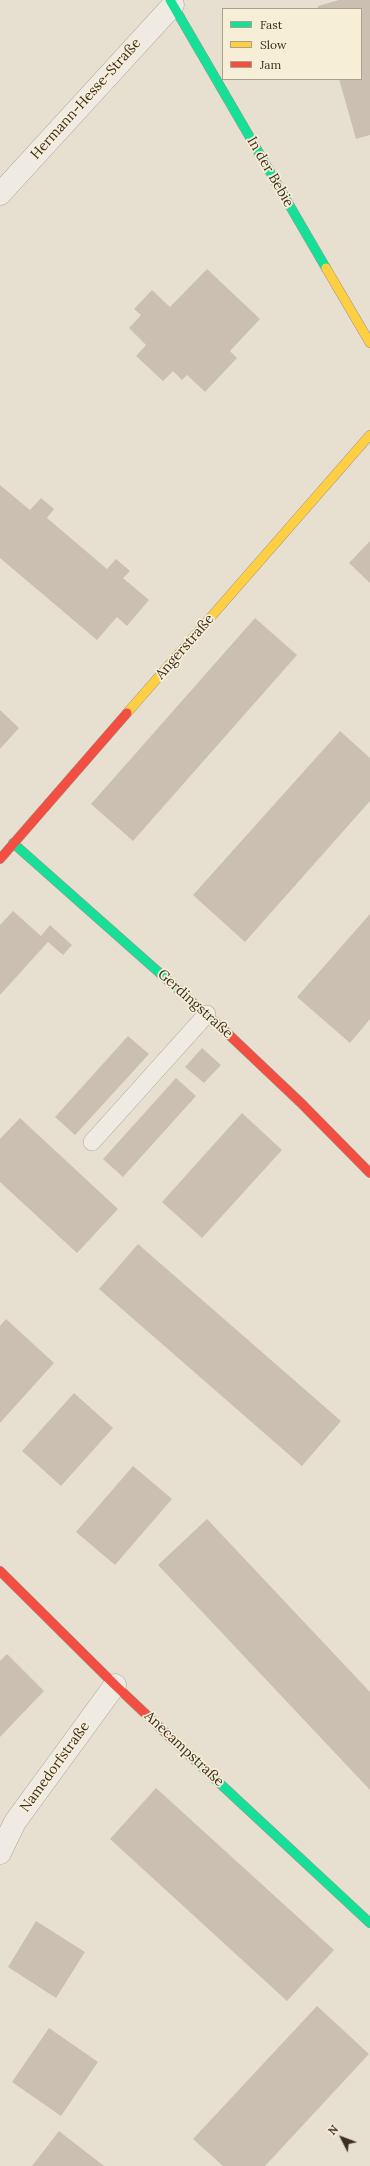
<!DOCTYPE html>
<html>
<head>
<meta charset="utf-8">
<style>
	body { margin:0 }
	#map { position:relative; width:370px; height:2166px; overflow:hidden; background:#e7e0d1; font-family:Lora,serif }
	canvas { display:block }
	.legend { position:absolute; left:222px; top:8px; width:140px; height:72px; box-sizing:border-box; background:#f7eed8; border:1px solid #ada18e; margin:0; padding:5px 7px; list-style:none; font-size:12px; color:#3d2e20 }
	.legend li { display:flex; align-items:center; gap:8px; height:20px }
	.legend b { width:20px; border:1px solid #ada18e }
	.north { position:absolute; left:322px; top:2118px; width:40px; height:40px; -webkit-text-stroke:3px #f7eed8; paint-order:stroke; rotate:312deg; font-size:11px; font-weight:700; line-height:16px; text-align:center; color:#3d2e20 }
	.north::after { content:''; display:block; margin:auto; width:14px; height:18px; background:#3d2e20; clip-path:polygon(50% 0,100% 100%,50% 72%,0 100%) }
</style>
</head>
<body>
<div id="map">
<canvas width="370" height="2166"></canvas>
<ul class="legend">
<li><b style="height:5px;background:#16e098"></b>Fast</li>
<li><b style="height:5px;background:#ffcf43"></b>Slow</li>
<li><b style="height:5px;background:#f24e42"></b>Jam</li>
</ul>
<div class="north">N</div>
</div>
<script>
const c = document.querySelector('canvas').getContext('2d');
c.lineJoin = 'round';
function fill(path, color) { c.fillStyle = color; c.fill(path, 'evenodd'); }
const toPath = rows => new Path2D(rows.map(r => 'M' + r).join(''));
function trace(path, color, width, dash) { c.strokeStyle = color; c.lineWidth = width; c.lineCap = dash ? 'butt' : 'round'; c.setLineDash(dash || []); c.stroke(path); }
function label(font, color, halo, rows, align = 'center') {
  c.font = font + ' Lora,serif'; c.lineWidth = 3.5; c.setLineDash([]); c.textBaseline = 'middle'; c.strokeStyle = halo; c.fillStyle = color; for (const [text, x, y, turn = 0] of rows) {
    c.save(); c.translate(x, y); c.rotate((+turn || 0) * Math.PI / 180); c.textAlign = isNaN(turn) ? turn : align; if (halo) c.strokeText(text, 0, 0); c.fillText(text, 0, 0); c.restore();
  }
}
const building = toPath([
	[339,0,370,0,370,135,356,139,339,79,361,79,361,9,318,9,318,6],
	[207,269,260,319,230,351,237,358,205,392,187,375,182,380,173,371,163,381,136,356,146,345,129,328,141,315,134,309,152,290,170,307],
	[0,485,30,510,41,498,54,509,47,518,107,569,116,559,130,571,123,578,149,600,127,626,117,617,97,640,0,558],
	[370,541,370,583,349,563],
	[255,618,297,655,133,841,91,804],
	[0,710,19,728,0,749],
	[340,731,370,758,370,801,245,942,193,895],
	[13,911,41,936,50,925,72,945,63,955,48,942,0,995,0,925],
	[370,914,370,1019,350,1043,297,997],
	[128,1036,149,1054,75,1135,55,1117],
	[202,1048,221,1065,204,1083,185,1067],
	[176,1078,196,1096,123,1177,103,1159],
	[242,1113,282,1150,202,1238,162,1202],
	[20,1118,118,1209,77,1253,0,1182,0,1139],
	[138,1244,341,1421,302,1466,99,1289],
	[6,1319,54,1363,0,1423,0,1326],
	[74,1393,113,1428,61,1486,22,1451],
	[133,1466,172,1499,115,1565,76,1532],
	[207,1519,370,1692,370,1790,158,1565],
	[7,1654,44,1691,0,1737,0,1661],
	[156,1788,334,1950,287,2001,110,1839],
	[36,1921,85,1952,56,1998,8,1967],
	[317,2006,369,2054,265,2166,223,2166,193,2139],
	[49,2028,98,2062,61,2116,12,2082],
	[59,2131,104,2166,32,2166]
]);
const lane = toPath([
	[92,1142,207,1014]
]);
const street = toPath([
	[0,194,173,5],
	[0,1853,15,1822,115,1685]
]);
const fast = toPath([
	[170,0,326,268],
	[13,843,225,1031],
	[171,1738,370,1923]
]);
const slow = toPath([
	[326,268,370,343],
	[127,713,370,435]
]);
const jam = toPath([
	[0,859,127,713],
	[225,1031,301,1103,370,1173],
	[0,1571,115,1685,171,1738]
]);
const streetNames = [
	["Hermann-Hesse-Straße",86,99,-48],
	["In der Bebie",270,172,60],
	["Angerstraße",185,647,-49],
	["Gerdingstraße",195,1004,42],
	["Anecampstraße",184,1749,43],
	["Namedorfstraße",55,1767,-54]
];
fill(building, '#cbbfb2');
trace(lane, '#ada599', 18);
trace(street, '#ada599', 23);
trace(fast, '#9c958a', 10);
trace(slow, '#9c958a', 10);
trace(jam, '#9c958a', 10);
trace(lane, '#efebe3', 17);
trace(street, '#efebe3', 22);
trace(fast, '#16e098', 9);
trace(slow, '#ffcf43', 9);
trace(jam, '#f24e42', 9);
label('14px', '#3d2e20', '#f7eed8', streetNames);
</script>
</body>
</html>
